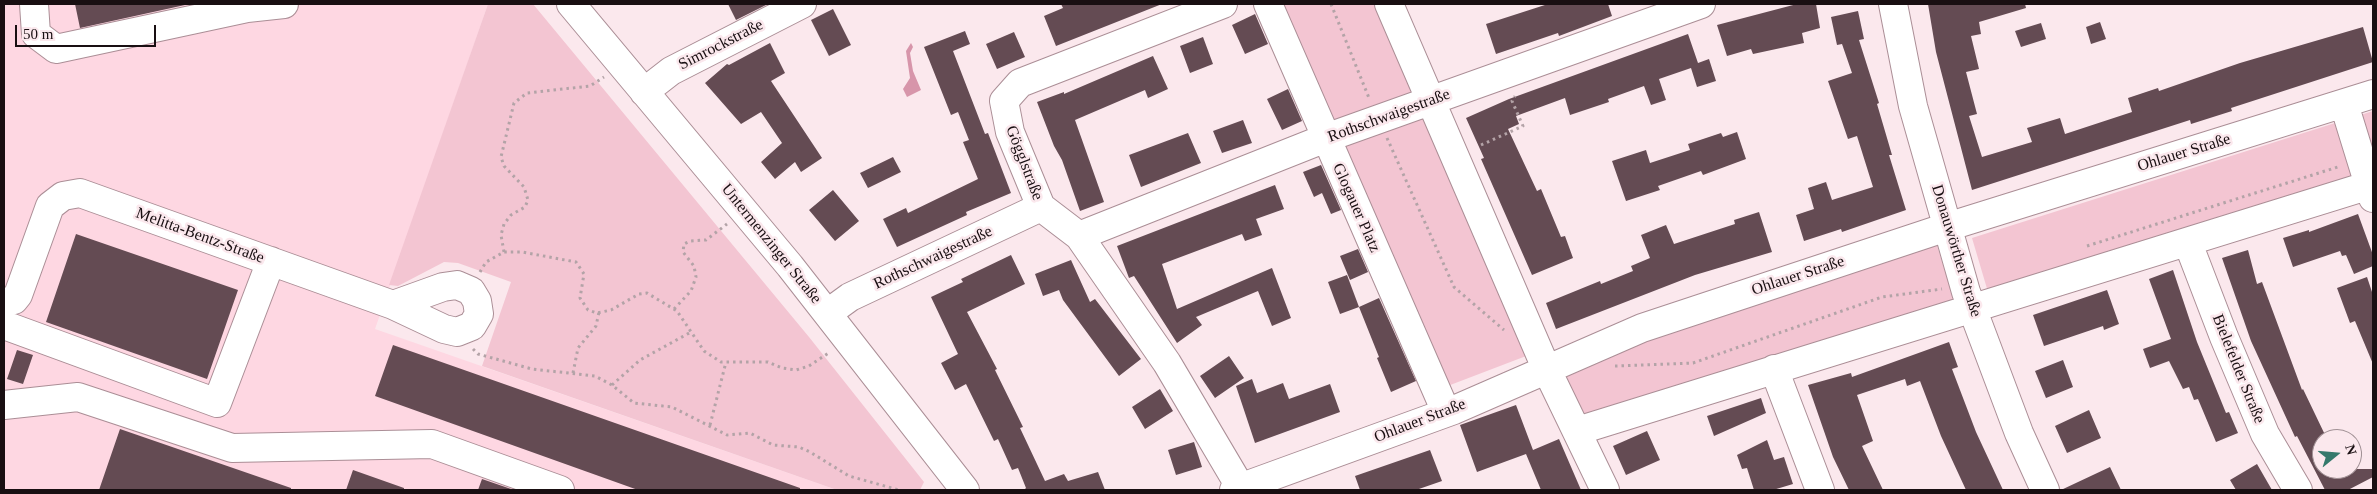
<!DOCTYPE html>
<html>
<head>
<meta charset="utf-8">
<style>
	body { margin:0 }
	#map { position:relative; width:2377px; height:494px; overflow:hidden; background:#fbe8ed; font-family:"Times New Roman",serif }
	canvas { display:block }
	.frame { position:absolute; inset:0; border:5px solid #190f12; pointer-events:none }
	.north { position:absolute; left:2312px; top:429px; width:50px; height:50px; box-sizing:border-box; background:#fbe8ed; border:1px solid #a19195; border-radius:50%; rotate:73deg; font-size:14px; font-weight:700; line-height:20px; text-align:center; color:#190f12 }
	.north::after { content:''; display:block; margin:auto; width:18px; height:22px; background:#35796c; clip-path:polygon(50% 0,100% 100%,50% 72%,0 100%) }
	.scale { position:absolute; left:15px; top:25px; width:141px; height:22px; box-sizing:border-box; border:2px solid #190f12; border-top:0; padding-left:6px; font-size:15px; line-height:18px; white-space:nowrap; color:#190f12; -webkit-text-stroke:4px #fbe8ed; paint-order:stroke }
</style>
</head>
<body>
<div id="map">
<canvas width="2377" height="494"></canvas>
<div class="frame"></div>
<div class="north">N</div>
<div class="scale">50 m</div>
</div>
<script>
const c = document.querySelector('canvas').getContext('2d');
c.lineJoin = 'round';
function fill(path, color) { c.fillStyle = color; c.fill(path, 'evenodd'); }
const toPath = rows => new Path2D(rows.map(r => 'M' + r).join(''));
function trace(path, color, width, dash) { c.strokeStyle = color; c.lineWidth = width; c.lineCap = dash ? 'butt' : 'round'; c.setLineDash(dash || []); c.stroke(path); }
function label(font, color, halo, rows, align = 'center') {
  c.font = font + ' "Times New Roman",serif'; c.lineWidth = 5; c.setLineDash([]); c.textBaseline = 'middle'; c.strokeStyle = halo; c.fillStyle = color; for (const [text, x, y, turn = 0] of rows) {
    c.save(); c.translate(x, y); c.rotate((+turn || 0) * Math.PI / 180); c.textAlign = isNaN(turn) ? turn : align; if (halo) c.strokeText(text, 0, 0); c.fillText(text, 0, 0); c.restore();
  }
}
const built = toPath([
	[4,4,488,4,375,329,837,490,4,490]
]);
const green = toPath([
	[488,4,533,4,809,337,924,482,920,490,837,490,482,366,511,282,458,263,444,262,398,286,389,285],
	[1274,4,1385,4,1534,353,1445,387],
	[2373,111,2373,172,1988,292,1972,238],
	[1937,245,1957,311,1583,422,1558,372,1646,336]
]);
const water = toPath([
	[911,43,913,47,910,53,913,71,921,90,907,97,903,89,910,78,906,51]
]);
const building = toPath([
	[75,4,185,4,185,5,80,28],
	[728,4,768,4,736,20],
	[1061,4,1162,4,1056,46,1044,16,1063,8],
	[1548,4,1608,4,1612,16,1559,36,1558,33,1496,54,1486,24],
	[1797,4,1816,4,1820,28,1802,33,1804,43,1753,54,1751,49,1727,56,1717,25],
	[1928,4,2025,4,2026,8,1979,22,1981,34,1971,36,1979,69,1966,72,1977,114,1969,116,1982,157,2032,142,2027,128,2060,118,2065,134,2132,112,2128,98,2158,88,2159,91,2240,63,2363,27,2373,62,2231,108,2232,111,2191,124,2190,120,1972,190,1936,52],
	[833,9,851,45,829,56,811,20],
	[1858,11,1864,39,1859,40,1879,103,1877,104,1892,155,1889,155,1906,210,1842,232,1841,229,1804,241,1796,215,1814,209,1808,188,1826,182,1832,200,1873,187,1857,136,1848,139,1828,81,1852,73,1842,44,1837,45,1831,17],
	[1255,14,1268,44,1245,54,1232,25],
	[2100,22,2106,39,2091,44,2086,27],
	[2041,23,2046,39,2021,47,2015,31],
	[965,31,970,44,953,51,985,134,988,133,1011,193,966,212,967,215,897,247,883,219,906,208,908,213,978,179,963,142,969,140,958,112,951,115,924,47],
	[1014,32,1025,57,997,69,986,44],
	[1688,34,1698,63,1709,59,1716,81,1697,87,1691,68,1659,79,1666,100,1651,105,1644,86,1608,99,1609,102,1570,115,1565,98,1516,116,1519,124,1508,129,1537,191,1541,189,1561,237,1565,236,1573,258,1532,275,1481,159,1484,158,1466,118,1509,99],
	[1203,37,1213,64,1190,73,1180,46],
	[770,43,785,73,771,81,822,158,801,172,795,162,775,179,761,162,782,143,761,112,741,124,705,83,727,64,729,65],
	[1153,56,1168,89,1148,98,1145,90,1075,120,1104,202,1080,211,1062,160,1054,146,1037,102,1064,92,1064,94],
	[1288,89,1302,121,1282,130,1267,99],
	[1243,120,1252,143,1222,153,1213,131],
	[1737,132,1746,159,1703,175,1701,171,1658,186,1660,190,1626,201,1612,161,1646,150,1650,163,1690,150,1688,144,1721,133,1723,137],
	[1188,133,1201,163,1141,187,1129,155],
	[893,157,901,172,868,188,860,173],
	[1321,165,1341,210,1331,214,1322,193,1314,197,1303,172],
	[1275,185,1284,209,1256,219,1262,235,1245,241,1242,234,1162,264,1177,309,1272,268,1291,318,1272,326,1258,291,1196,317,1202,325,1177,343,1134,276,1129,278,1117,246],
	[833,190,859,221,835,241,809,210],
	[1759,212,1772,252,1695,275,1556,329,1546,303,1600,281,1601,284,1633,271,1631,266,1650,258,1641,235,1666,225,1674,244,1735,224,1734,220],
	[2358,214,2373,255,2373,266,2354,274,2346,255,2342,256,2340,251,2293,267,2283,238,2309,230,2309,232],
	[76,234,238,290,207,379,46,322],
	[1358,249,1368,272,1350,280,1340,256],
	[2248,250,2257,284,2262,282,2302,390,2303,389,2327,439,2322,439,2322,469,2373,469,2373,477,2348,490,2325,490,2297,436,2295,437,2251,341,2222,258],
	[1011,255,1025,284,967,312,997,369,995,370,1023,427,1020,428,1045,481,1064,474,1068,481,1098,472,1105,490,1024,490,1026,488,1018,468,1012,470,998,439,994,441,966,384,955,390,941,363,958,354,931,297,963,282,961,279],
	[1071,260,1090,302,1095,299,1141,359,1119,376,1063,300,1059,290,1043,296,1035,274],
	[2173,270,2197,342,2226,413,2229,412,2238,433,2216,442,2198,399,2194,400,2189,387,2183,389,2169,361,2150,368,2143,349,2171,339,2149,279],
	[1347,275,1359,307,1340,314,1328,282],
	[2367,277,2373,295,2373,364,2355,321,2350,323,2337,288],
	[2107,290,2119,324,2104,330,2103,326,2044,346,2033,315],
	[1379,298,1416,381,1391,392,1377,358,1379,357,1359,307],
	[1949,342,1958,367,1952,369,1976,432,2003,490,1966,490,1941,436,1920,381,1907,386,1905,379,1857,395,1873,441,1862,446,1883,490,1849,490,1833,457,1808,385,1851,373,1852,377],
	[393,345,800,488,800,490,638,490,375,396],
	[17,350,33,355,23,384,7,379],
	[1229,356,1244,378,1215,398,1200,376],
	[2063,360,2073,387,2046,398,2035,371],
	[1252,379,1257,393,1283,383,1289,399,1330,384,1340,412,1255,443,1236,386],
	[1160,389,1173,411,1145,429,1132,407],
	[1761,398,1766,413,1714,436,1707,416],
	[1516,405,1533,450,1559,439,1581,490,1541,490,1526,454,1477,472,1460,425],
	[2089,410,2101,438,2067,453,2055,426],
	[120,429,291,488,291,490,99,490],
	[1647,431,1660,460,1626,475,1613,446],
	[1767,440,1774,460,1784,457,1793,484,1773,490,1754,490,1747,468,1742,469,1737,455],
	[1194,442,1202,467,1176,475,1168,450],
	[1430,450,1442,481,1416,490,1360,490,1355,476],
	[2257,464,2272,490,2236,490,2230,480],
	[2110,467,2121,490,2061,490],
	[353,470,404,488,404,490,346,490],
	[482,479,514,490,478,490]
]);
const path = toPath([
	[1331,4,1369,98],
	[1387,138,1454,287,1504,330],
	[1481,145,1523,126,1512,101,1515,96],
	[2087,246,2341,166],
	[504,252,501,235,504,224,511,215,525,207,528,200,524,187,504,166,501,157,514,103,527,93,590,86,604,77],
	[480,272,486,262,504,252,522,252,576,262,584,274,580,298,588,310,597,313,611,310,639,294,647,293,677,311,704,351,721,362,768,362,782,368,796,370,809,366,830,352],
	[674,309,691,291,696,277,694,266,683,252,684,244,690,241,706,240,727,224],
	[473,349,478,354,532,369,595,376,612,385,634,403,672,407,727,435,750,433,773,445,799,447,810,452,849,476,899,490],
	[1615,366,1693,363,1882,297,1942,289],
	[573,373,578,348,596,326,599,312],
	[612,385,640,360,691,332],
	[710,425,726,362]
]);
const minor = toPath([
	[34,4,36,34,56,49,247,8,284,4],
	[571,4,790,266,965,490],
	[1223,4,1020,83,1004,101,1010,132,1041,207,1079,236,1167,363,1242,490],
	[1268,4,1446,412],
	[1389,4,1546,368,1605,490],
	[1893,4,1913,106,1966,292,2019,433,2045,490],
	[644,92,671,71,802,4],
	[2344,104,2373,198],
	[1079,236,1326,138,1701,4],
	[2188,243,2224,337,2265,434,2298,490],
	[4,302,14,300,18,295,50,206,63,196,80,193,393,305,444,329,457,332,472,326,479,314,477,301,471,291,457,285,443,287,393,305],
	[828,313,850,297,1041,207],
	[4,325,217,403,271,261],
	[1774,369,1820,490],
	[4,405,78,397,232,448,432,444,560,490],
	[1577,431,2373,184],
	[1234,490,1454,410,1642,328,1947,227,2373,94]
]);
const streetNames = [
	["Simrockstraße",721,45,-27],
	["Rothschwaigestraße",1389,116,-20],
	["Ohlauer Straße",2184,153,-17],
	["Gögglstraße",1024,163,69],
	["Glogauer Platz",1356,208,66],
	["Melitta-Bentz-Straße",200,236,20],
	["Untermenzinger Straße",771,244,51],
	["Donauwörther Straße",1956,251,73],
	["Rothschwaigestraße",933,258,-25],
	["Ohlauer Straße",1798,276,-18],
	["Bielefelder Straße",2238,369,68],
	["Ohlauer Straße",1420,421,-21]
];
fill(built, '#fed7e2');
fill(green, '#f3c5d2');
fill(water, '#d795aa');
fill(building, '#644b53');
trace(minor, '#ab8e96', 30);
trace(path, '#b3a3a7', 3, [2.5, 4]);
trace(minor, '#fff', 28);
label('16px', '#190f12', '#fbe8ed', streetNames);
</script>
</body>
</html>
